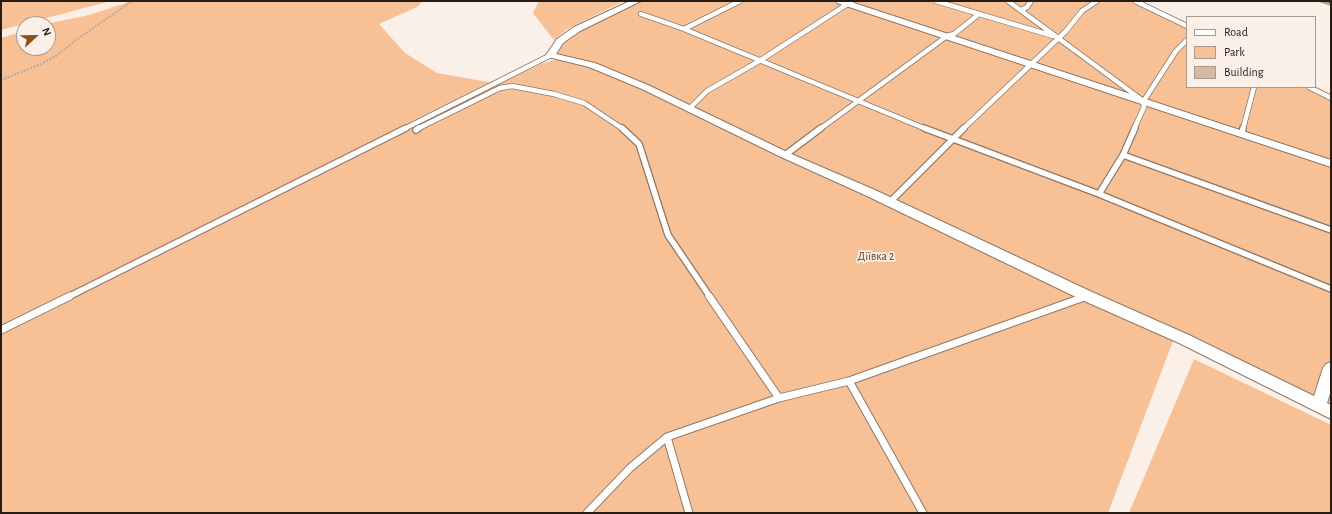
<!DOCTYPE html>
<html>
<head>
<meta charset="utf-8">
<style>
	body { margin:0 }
	#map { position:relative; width:1332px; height:514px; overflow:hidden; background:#fbf0e7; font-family:"Alegreya Sans",sans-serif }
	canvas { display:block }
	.frame { position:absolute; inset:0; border:2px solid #251c14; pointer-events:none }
	.legend { position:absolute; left:1186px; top:16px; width:130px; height:72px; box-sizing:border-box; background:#fbf0e7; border:1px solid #a59b93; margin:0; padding:5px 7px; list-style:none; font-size:12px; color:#251c14 }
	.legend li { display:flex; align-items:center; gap:8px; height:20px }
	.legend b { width:20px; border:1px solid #a59b93 }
	.north { position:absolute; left:16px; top:16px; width:40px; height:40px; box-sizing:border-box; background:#fbf0e7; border:1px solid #a59b93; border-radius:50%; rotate:68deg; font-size:11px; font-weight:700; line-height:16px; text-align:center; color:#251c14 }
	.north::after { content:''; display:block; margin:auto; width:14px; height:18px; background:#8e5113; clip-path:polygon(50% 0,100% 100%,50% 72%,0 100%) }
</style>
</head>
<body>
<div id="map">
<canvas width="1332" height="514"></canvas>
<div class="frame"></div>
<ul class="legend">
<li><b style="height:5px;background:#fff"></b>Road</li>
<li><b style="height:11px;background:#f8c195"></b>Park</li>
<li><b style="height:11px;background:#d4b9a4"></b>Building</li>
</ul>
<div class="north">N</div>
</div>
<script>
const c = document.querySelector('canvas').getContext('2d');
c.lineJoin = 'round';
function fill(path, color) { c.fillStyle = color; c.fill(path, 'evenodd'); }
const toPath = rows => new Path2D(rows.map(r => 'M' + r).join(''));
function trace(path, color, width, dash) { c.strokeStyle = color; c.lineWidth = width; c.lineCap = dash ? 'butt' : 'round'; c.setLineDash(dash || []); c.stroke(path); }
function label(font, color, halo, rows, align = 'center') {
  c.font = font + ' "Alegreya Sans",sans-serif'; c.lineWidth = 3.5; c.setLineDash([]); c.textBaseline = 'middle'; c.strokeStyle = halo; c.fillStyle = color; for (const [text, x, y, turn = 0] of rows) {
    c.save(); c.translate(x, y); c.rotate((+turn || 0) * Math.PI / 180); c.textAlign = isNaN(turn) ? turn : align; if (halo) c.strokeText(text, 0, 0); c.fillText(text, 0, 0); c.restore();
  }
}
const green = toPath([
	[1,1,111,1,1,30],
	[132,1,423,1,417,7,379,24,405,53,437,73,494,83,42,307,39,314,505,81,543,63,556,60,560,45,580,31,641,1,1141,1,1187,23,1187,87,1315,86,1331,94,1331,406,1176,333,1108,513,1,513,1,38,24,31,24,48,48,48,48,24,46,24,89,15],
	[539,1,624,1,567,29,554,40,533,13],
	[1194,359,1331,425,1331,513,1129,513]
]);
const path = toPath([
	[1,80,39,65,56,56,76,40,132,1]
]);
const serviceFar2 = toPath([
	[936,1,1053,36],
	[1008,1,1142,100],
	[1135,1,1187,26],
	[1021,10,1027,7,1031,1],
	[641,14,684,29,926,129],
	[684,29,740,1],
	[1309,87,1331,98],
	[689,109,707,91,761,60,852,1],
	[404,129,551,55],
	[417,129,500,88,512,86,554,94,584,103,623,129],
	[820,129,947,36,954,34,979,14],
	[963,129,1066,31,1082,11,1097,1],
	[1134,129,1144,107,1143,102,1176,51,1187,40],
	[1243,129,1254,87]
]);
const serviceFar1 = toPath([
	[622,128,639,144,668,235,710,297],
	[924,128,1099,194,1331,289],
	[416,130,419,128],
	[1242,134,1243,128],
	[785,155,821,128],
	[1123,155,1331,230],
	[1099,194,1123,155,1135,128],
	[890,202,964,128],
	[68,297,406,128],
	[1085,297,1087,296]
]);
const service = toPath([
	[709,296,779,398],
	[1,330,70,296],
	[849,381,923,513],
	[667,437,689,513],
	[587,513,630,468,667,437,779,398,849,381,1087,296]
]);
const minor = toPath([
	[630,1,641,1,580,31,563,43,556,54,595,63,648,85,789,153,875,190,1092,292,1189,335,1314,396,1323,368,1326,364,1331,362,1331,391,1327,403,1331,405,1331,419,1179,343,1082,300,867,196,781,157,642,89,589,67,548,57,546,55,557,39,574,27,630,1],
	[836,1,848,1,1331,160,1331,167,837,3,836,1]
]);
const wall = toPath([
	[1316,1,1331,1,1331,6]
]);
const building = toPath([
	[1325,1,1331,1,1331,3,1325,1]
]);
const parkNames = [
	["Діївка 2",876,256]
];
fill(green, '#f8c195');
trace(serviceFar2, '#907764', 6);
trace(serviceFar1, '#907764', 8);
trace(service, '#907764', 9);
trace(minor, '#907764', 2);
trace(path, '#b3a9a0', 2, [2, 1.5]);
trace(serviceFar2, '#fff', 4.5);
trace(serviceFar1, '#fff', 5.5);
trace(service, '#fff', 7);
fill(minor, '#fff');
fill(wall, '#b69f8d');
fill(building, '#d4b9a4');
trace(building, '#948273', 1);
label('12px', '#683d14', '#fbf0e7', parkNames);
</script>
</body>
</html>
